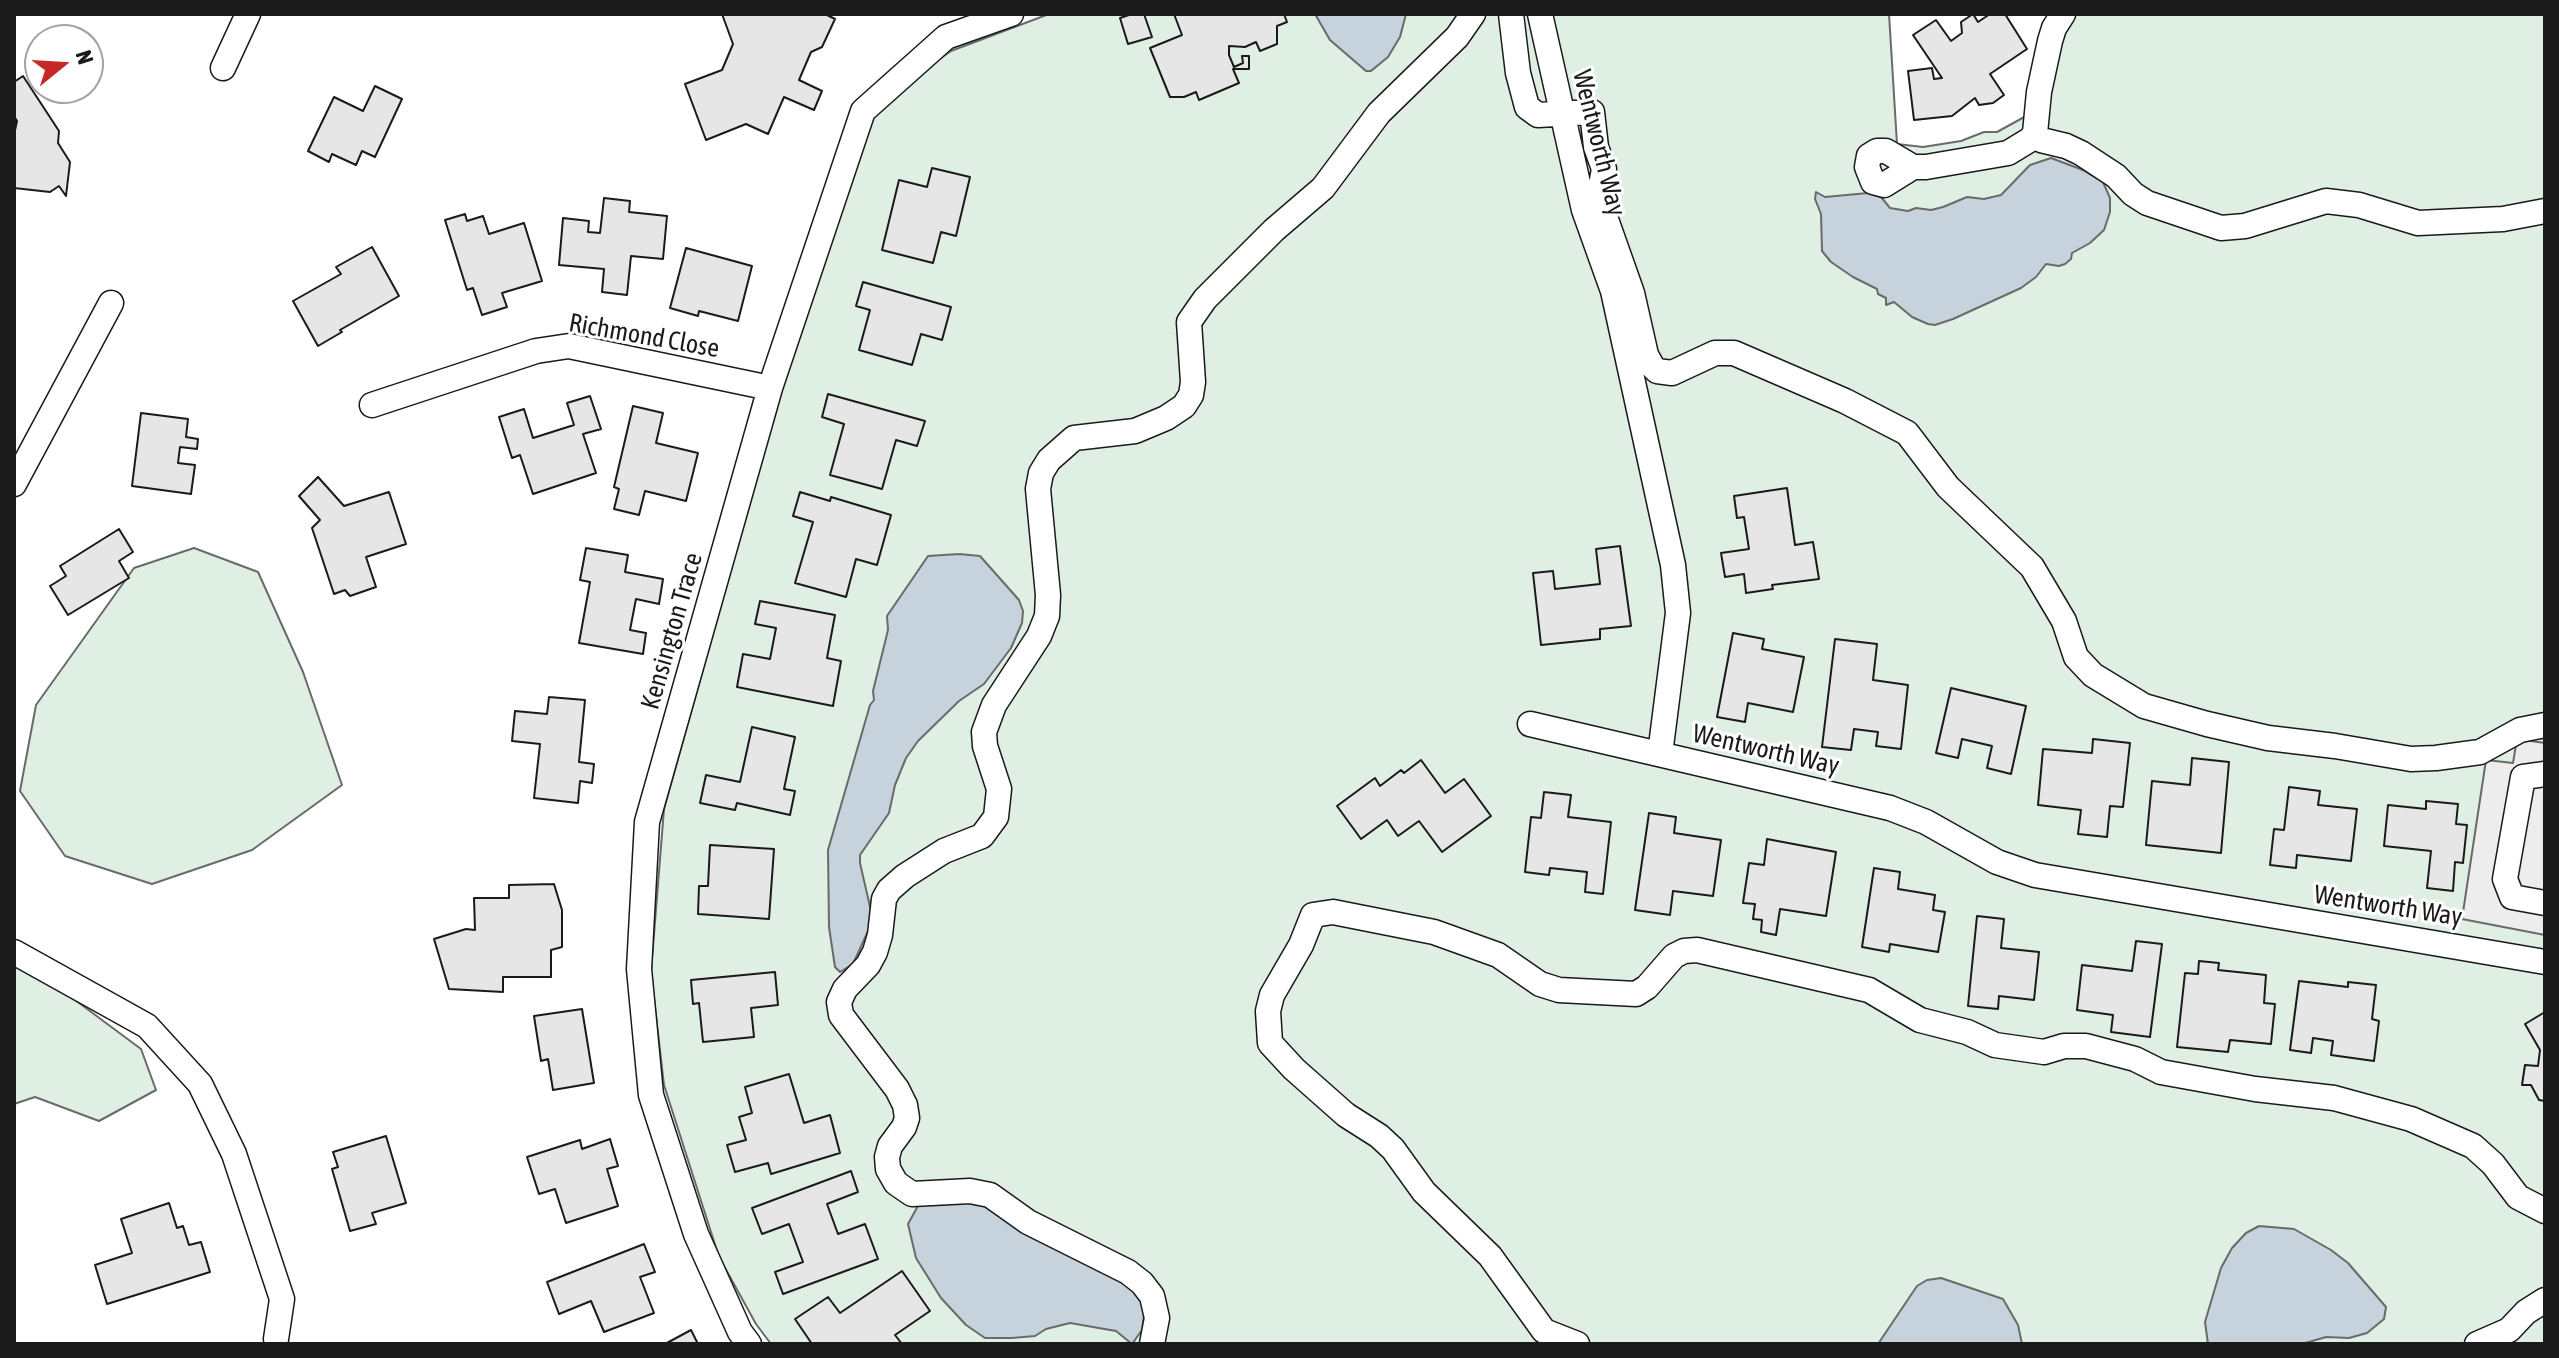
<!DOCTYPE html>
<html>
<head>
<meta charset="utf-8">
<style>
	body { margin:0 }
	#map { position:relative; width:2559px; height:1358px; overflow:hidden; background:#fff; font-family:"Asap Condensed",sans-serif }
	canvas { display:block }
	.frame { position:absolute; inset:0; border:16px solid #1a1a1a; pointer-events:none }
	.north { position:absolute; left:24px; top:24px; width:80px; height:80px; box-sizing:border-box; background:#fff; border:2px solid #a3a3a3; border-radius:50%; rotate:72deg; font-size:22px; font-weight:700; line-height:32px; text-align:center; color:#1a1a1a }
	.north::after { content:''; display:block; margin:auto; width:28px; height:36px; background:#c62828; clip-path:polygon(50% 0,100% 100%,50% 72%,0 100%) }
</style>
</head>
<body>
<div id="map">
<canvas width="2559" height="1358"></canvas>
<div class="frame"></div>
<div class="north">N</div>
</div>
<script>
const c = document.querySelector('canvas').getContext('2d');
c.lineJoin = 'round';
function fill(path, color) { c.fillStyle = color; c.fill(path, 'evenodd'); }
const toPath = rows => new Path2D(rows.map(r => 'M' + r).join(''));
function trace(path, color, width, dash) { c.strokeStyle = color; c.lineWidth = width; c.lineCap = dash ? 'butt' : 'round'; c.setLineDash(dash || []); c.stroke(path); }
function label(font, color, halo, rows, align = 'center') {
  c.font = font + ' "Asap Condensed",sans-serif'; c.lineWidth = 6; c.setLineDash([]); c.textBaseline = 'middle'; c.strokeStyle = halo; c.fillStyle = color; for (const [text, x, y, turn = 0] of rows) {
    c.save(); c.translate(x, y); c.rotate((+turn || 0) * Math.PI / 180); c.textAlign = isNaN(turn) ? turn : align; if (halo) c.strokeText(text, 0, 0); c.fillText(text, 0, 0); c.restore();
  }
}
const green = toPath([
	[1049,14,1889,14,1897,144,1923,147,1961,141,1984,132,1997,132,2028,115,2051,14,2545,14,2545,1344,771,1344,756,1324,719,1257,664,1085,651,972,664,809,775,411,832,239,863,111,951,51,1049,14],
	[194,548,258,572,303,672,342,785,252,850,152,884,65,856,20,791,36,705,134,568,194,548],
	[14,965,71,997,141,1049,156,1090,99,1121,35,1097,14,1104,14,965]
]);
const parking = toPath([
	[2517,739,2545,743,2545,935,2462,919,2486,760,2513,763,2517,739]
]);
const water = toPath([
	[1315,14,1406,14,1400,37,1388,57,1371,71,1366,71,1330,40,1315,14],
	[2051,158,2083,170,2103,182,2110,198,2110,212,2104,230,2090,243,2072,253,2071,259,2065,264,2059,266,2046,264,2036,277,2021,288,1953,319,1935,325,1928,324,1912,317,1894,302,1886,305,1886,298,1878,294,1877,289,1853,277,1831,262,1822,251,1821,214,1815,199,1816,192,1825,197,1868,193,1881,197,1890,208,1908,211,1916,208,1931,210,1943,207,1967,197,1984,199,2001,195,2030,165,2051,158],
	[959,554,980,556,1019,600,1023,611,1022,623,1011,648,984,684,959,701,918,741,906,758,895,785,889,813,860,855,860,863,871,911,869,929,853,964,840,972,835,967,829,927,828,850,870,705,874,700,873,691,888,630,887,616,928,556,959,554],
	[970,1198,1131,1282,1145,1309,1142,1330,1132,1344,1116,1331,1070,1323,1046,1329,1035,1336,1012,1338,985,1338,966,1325,941,1298,916,1258,908,1224,919,1204,970,1198],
	[2259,1226,2294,1229,2331,1250,2348,1263,2386,1307,2384,1319,2367,1333,2349,1338,2326,1337,2302,1344,2208,1344,2205,1322,2221,1268,2232,1248,2246,1233,2259,1226],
	[1941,1278,2003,1299,2018,1325,2022,1344,1878,1344,1917,1286,1927,1280,1941,1278]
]);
const building = toPath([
	[722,14,825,14,835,19,822,47,811,52,799,80,822,91,814,110,784,97,768,134,746,124,706,140,685,84,722,70,733,44,722,14],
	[1132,14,1144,14,1152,37,1128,44,1120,18,1132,14],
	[1174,14,1284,14,1287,22,1277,26,1277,44,1260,51,1256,42,1245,47,1229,46,1229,55,1234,67,1243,63,1242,56,1249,56,1249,69,1233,69,1239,83,1199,100,1196,92,1184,97,1170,97,1150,48,1182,35,1174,14],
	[1973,14,1978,22,1990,14,2005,14,2027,49,1990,74,2004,95,1993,103,1979,105,1975,98,1952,116,1914,120,1908,71,1932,68,1934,79,1942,78,1913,35,1936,20,1951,41,1962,33,1961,22,1973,14],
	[23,76,59,131,58,143,70,162,66,196,59,186,50,192,14,188,14,135,17,121,14,116,14,82,23,76],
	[375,86,402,99,375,157,362,151,356,165,332,154,329,162,308,151,334,97,363,111,375,86],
	[932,168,970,177,956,236,941,232,933,263,882,250,899,180,927,187,932,168],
	[604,198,630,201,629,212,667,216,663,259,631,256,627,295,602,292,604,269,559,265,563,218,589,221,588,232,600,233,604,198],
	[465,214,467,221,483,216,489,234,524,223,542,281,502,293,507,307,482,315,473,288,467,290,445,220,465,214],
	[372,247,399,296,340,330,342,332,318,346,293,301,341,274,336,267,372,247],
	[686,248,752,266,738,321,699,311,698,316,670,308,686,248],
	[863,282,951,307,942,340,921,334,912,365,859,350,870,310,856,306,863,282],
	[828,394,925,421,917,446,896,440,882,489,830,475,844,424,822,417,828,394],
	[590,396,601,429,583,434,596,473,533,494,520,455,512,458,499,417,524,409,533,438,574,425,567,403,590,396],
	[633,406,663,413,656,443,698,453,686,501,645,491,639,515,614,509,619,489,614,487,633,406],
	[141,413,188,419,186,437,198,439,197,449,180,447,178,463,195,465,191,494,132,486,141,413],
	[318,477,344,506,389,492,406,544,366,557,376,587,350,596,345,590,334,594,312,528,320,520,299,496,318,477],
	[1787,488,1795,545,1813,542,1819,579,1772,585,1773,589,1746,593,1744,574,1725,577,1721,553,1749,549,1744,517,1737,518,1734,496,1787,488],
	[800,492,830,501,831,497,891,515,877,565,856,559,846,597,795,583,813,522,793,516,800,492],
	[119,529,133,552,119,561,129,578,68,615,50,586,66,576,60,566,119,529],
	[1620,546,1631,626,1600,629,1600,639,1541,645,1533,573,1553,571,1555,589,1600,584,1596,549,1620,546],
	[586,548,628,555,625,572,663,579,659,604,636,599,630,630,646,633,643,654,579,643,590,582,580,580,586,548],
	[760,601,835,615,827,658,841,661,833,706,737,687,743,654,770,659,776,628,755,624,760,601],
	[1733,633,1764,639,1762,649,1804,657,1793,712,1748,703,1745,722,1717,717,1733,633],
	[1835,639,1877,644,1873,680,1908,685,1901,749,1876,746,1878,732,1854,729,1851,750,1822,747,1835,639],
	[1951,688,2026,706,2011,774,1987,768,1992,746,1962,739,1958,758,1936,753,1951,688],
	[549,697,585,700,579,762,594,764,592,783,580,781,578,803,534,798,540,744,512,741,515,711,547,714,549,697],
	[752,727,795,737,784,789,795,791,790,815,737,803,735,810,700,803,706,775,740,782,752,727],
	[2093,739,2130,743,2123,807,2110,806,2107,837,2078,834,2081,810,2038,805,2043,749,2092,753,2093,739],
	[2192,758,2229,762,2221,853,2146,845,2152,781,2190,785,2192,758],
	[1421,760,1445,793,1464,779,1491,816,1442,852,1419,821,1398,836,1387,820,1361,839,1337,806,1375,778,1380,786,1401,770,1404,773,1421,760],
	[2289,787,2320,791,2318,805,2357,809,2351,861,2297,855,2296,868,2270,865,2274,829,2284,830,2289,787],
	[1544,792,1571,795,1568,817,1611,822,1603,894,1585,892,1587,872,1550,868,1549,875,1525,872,1531,817,1541,818,1544,792],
	[2426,801,2458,804,2456,824,2467,825,2463,863,2455,862,2453,891,2427,888,2431,851,2384,846,2388,805,2426,809,2426,801],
	[1649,813,1676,817,1674,833,1721,840,1713,896,1673,891,1670,915,1635,910,1649,813],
	[1767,839,1836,852,1826,916,1780,909,1776,935,1761,932,1762,920,1753,919,1755,904,1743,903,1749,863,1764,865,1767,839],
	[710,845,774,849,769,919,698,914,699,886,708,886,710,845],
	[1874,868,1900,872,1898,889,1935,895,1933,910,1945,912,1938,952,1890,944,1889,952,1862,947,1874,868],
	[554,884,562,910,562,947,551,950,551,977,503,977,503,992,449,989,434,939,466,929,475,930,474,898,509,898,509,885,554,884],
	[1977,916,2004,919,2001,948,2039,952,2034,1000,1999,996,1998,1009,1968,1006,1977,916],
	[2136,941,2162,944,2150,1037,2111,1032,2113,1015,2077,1010,2082,965,2132,971,2136,941],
	[2199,961,2219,963,2218,970,2266,975,2264,1003,2275,1004,2271,1044,2230,1040,2228,1052,2177,1047,2185,973,2198,974,2199,961],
	[775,972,778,1005,751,1008,754,1037,703,1042,699,1003,693,1004,691,980,775,972],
	[2299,981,2348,987,2348,982,2376,985,2372,1019,2379,1021,2374,1061,2331,1055,2333,1041,2313,1038,2311,1053,2290,1050,2299,981],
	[582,1009,594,1083,553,1090,548,1059,541,1061,534,1016,582,1009],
	[2545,1012,2545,1101,2539,1100,2531,1085,2522,1085,2525,1065,2538,1066,2540,1050,2525,1024,2545,1012],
	[789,1074,804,1123,830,1115,840,1153,771,1174,768,1163,735,1172,727,1145,746,1140,739,1117,752,1113,745,1087,789,1074],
	[386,1136,406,1203,372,1213,376,1224,350,1231,332,1169,338,1167,333,1152,386,1136],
	[610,1139,618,1166,607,1169,618,1206,566,1223,555,1189,539,1194,527,1157,580,1140,582,1149,610,1139],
	[851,1171,858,1192,827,1204,838,1234,865,1224,878,1259,783,1294,775,1272,803,1262,789,1224,762,1234,752,1208,851,1171],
	[169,1203,177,1228,183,1226,189,1245,201,1242,210,1272,107,1304,95,1265,132,1253,121,1219,169,1203],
	[644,1244,655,1272,640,1277,654,1313,604,1332,591,1301,559,1314,547,1282,644,1244],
	[902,1271,930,1311,895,1335,902,1344,812,1344,795,1319,828,1297,840,1313,902,1271],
	[691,1330,698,1344,665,1344,691,1330]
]);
const minor = toPath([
	[1511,14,1518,73,1527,107,1538,115,1592,112,1596,147,1604,169,1600,191,1603,211,1632,293,1646,355,1652,366,1657,371,1672,373,1715,353,1734,353,1845,401,1907,433,1948,487,2032,567,2064,621,2076,657,2093,675,2144,706,2207,724,2268,738,2335,746,2411,759,2436,758,2480,752,2520,730,2545,725],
	[1540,14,1584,210,1613,291,1673,565,1678,613,1660,754],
	[223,68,248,14],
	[2035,133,2041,140,2066,146,2081,153,2116,176,2133,194,2147,203,2221,228,2245,226,2326,201,2359,205,2418,223,2503,219,2545,211],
	[1913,167,1884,185,1873,182,1867,167,1869,156,1877,151,1886,151,1913,167,1926,167,2008,153,2031,139,2035,133,2039,92,2050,41,2054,28,2063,14],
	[372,405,536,351,569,346,770,388],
	[14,484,111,303],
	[1530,724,1890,808,1926,822,1997,862,2035,875,2545,962],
	[2545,774,2523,777,2505,879,2512,897,2545,903],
	[14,952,147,1026,200,1084,234,1154,282,1299,276,1339],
	[749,1344,740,1332,696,1234,651,1095,639,969,647,822,770,388,863,111,946,37,1011,14],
	[1152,1344,1157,1318,1152,1296,1142,1283,1128,1272,1028,1222,990,1195,970,1191,912,1194,896,1183,888,1169,887,1157,890,1146,904,1127,907,1118,905,1105,897,1089,841,1015,839,1002,845,989,868,965,875,952,880,935,884,899,889,890,905,876,944,851,982,836,996,817,999,789,985,746,984,732,994,705,1039,636,1047,616,1048,595,1038,489,1041,473,1049,460,1074,438,1135,431,1166,418,1184,406,1191,395,1193,382,1189,322,1205,299,1274,230,1323,188,1379,113,1457,37,1473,14],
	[1577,1344,1544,1331,1490,1256,1424,1192,1393,1149,1379,1136,1346,1115,1294,1069,1270,1043,1268,1011,1272,995,1301,945,1313,915,1333,912,1434,932,1498,955,1540,984,1559,990,1636,994,1647,987,1674,956,1684,951,1697,950,1869,990,1920,1020,1967,1032,1995,1045,2044,1052,2064,1046,2086,1046,2135,1059,2161,1072,2255,1089,2334,1098,2411,1119,2473,1146,2493,1164,2518,1197,2545,1211],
	[2477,1344,2509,1330,2526,1312,2545,1300]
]);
const streetNames = [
	["Wentworth Way",1599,143,76],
	["Richmond Close",644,336,10],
	["Kensington Trace",672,631,-74],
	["Wentworth Way",1766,750,13],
	["Wentworth Way",2388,906,9]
];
fill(green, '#e0efe3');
trace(green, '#6a6a6a', 2);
fill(parking, '#ededed');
trace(parking, '#6a6a6a', 2);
fill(water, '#c6d2dc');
trace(water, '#6a6a6a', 2);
fill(building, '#e6e6e6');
trace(building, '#1a1a1a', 2);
trace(minor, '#1a1a1a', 27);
trace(minor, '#fff', 24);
label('26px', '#1a1a1a', '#fff', streetNames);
</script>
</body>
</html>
